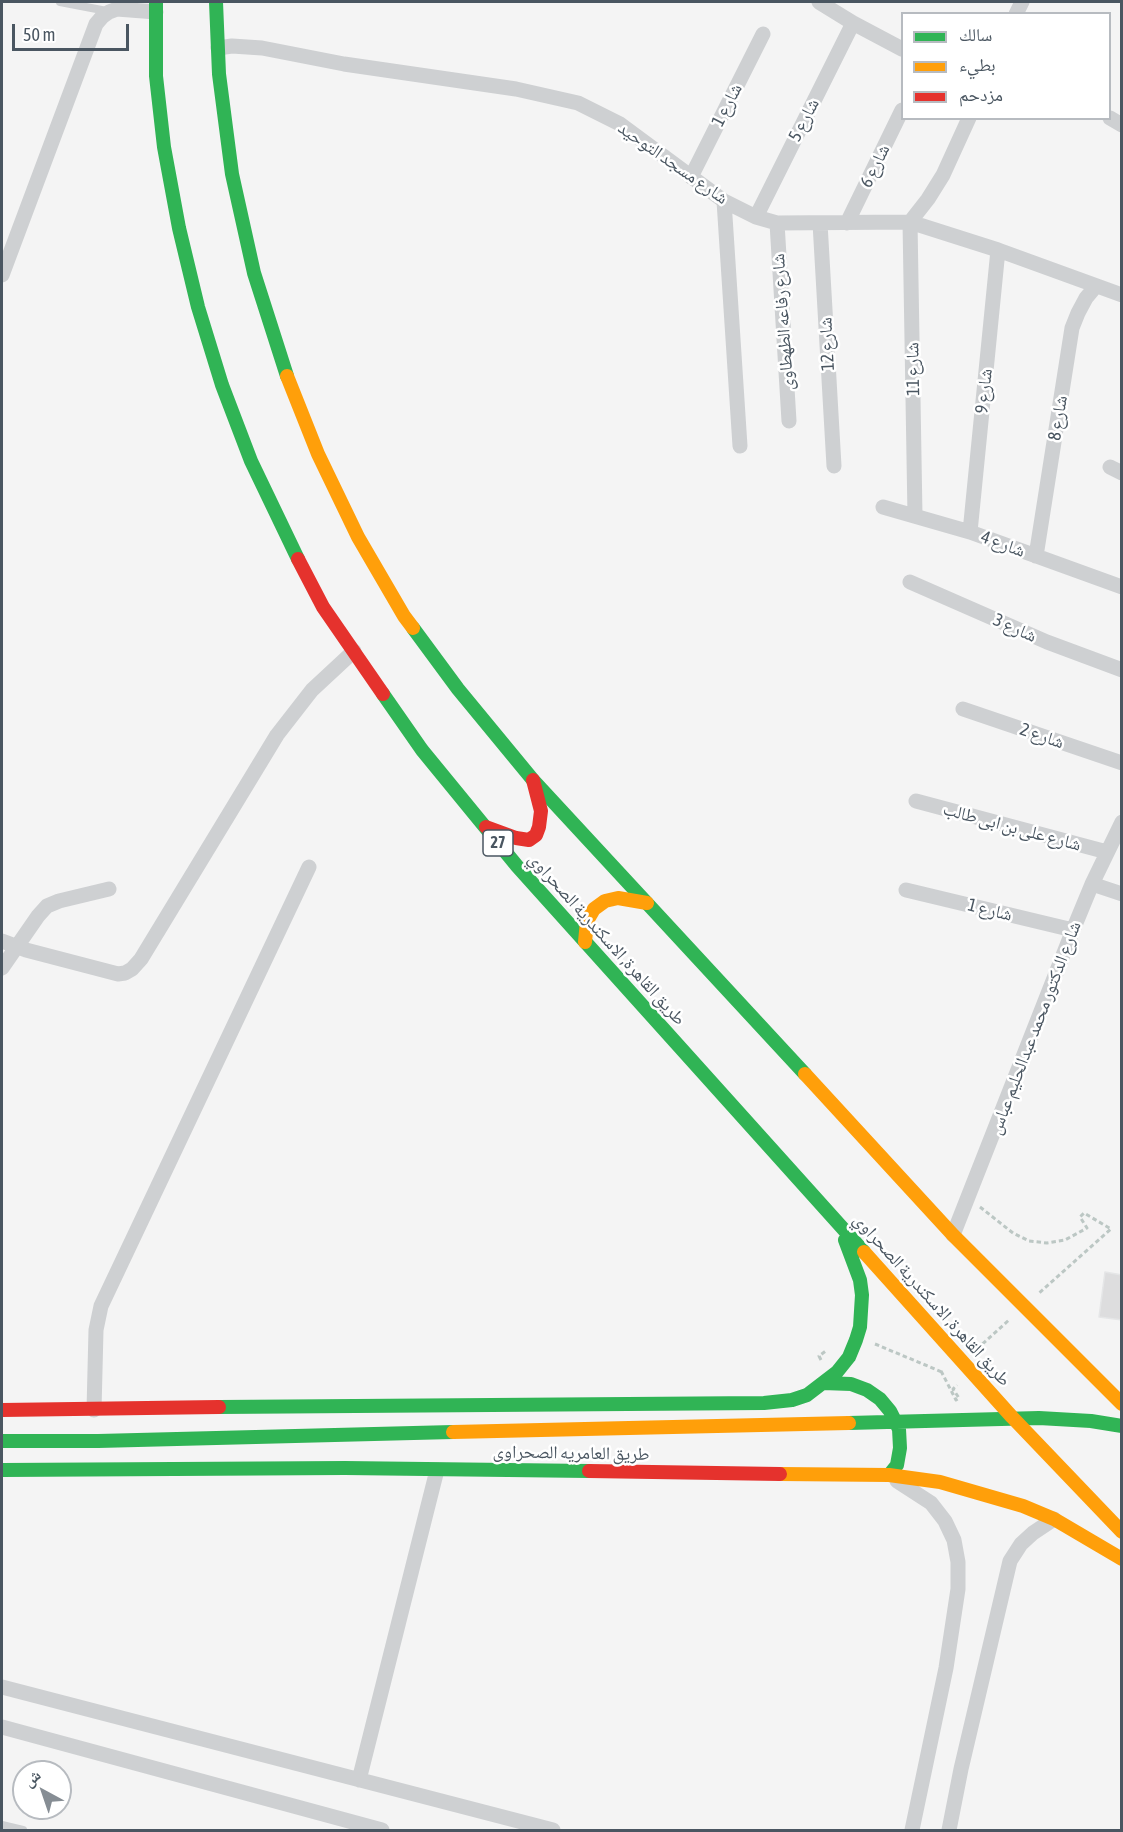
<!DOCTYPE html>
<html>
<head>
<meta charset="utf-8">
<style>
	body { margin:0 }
	#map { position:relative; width:1123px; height:1832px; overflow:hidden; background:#f4f4f4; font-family:"Asap Condensed","Noto Naskh Arabic",sans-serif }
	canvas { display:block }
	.frame { position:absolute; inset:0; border:3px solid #4a5661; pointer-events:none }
	.legend { position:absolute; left:901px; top:12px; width:210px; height:108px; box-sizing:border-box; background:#fff; border:2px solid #b7bbc0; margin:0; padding:8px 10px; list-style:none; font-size:18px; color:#4a5661 }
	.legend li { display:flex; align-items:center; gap:12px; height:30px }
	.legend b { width:30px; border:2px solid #b7bbc0 }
	.north { position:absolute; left:12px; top:1760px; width:60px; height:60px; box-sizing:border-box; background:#fff; border:2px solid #b7bbc0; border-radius:50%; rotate:320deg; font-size:16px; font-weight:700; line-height:24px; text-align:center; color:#4a5661 }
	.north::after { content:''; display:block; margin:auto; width:21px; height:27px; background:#868d94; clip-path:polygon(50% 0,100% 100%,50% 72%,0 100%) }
	.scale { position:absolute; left:12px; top:24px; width:117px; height:27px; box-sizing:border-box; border:3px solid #4a5661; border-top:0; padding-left:8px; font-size:18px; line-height:21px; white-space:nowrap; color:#4a5661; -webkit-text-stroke:4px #fff; paint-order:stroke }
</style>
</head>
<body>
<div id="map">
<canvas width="1123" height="1832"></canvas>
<div class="frame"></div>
<ul class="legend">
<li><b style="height:8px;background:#30b455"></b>سالك</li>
<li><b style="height:8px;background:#ff9f0a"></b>بطيء</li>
<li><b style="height:8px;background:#e5322d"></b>مزدحم</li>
</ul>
<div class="north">ش</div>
<div class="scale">50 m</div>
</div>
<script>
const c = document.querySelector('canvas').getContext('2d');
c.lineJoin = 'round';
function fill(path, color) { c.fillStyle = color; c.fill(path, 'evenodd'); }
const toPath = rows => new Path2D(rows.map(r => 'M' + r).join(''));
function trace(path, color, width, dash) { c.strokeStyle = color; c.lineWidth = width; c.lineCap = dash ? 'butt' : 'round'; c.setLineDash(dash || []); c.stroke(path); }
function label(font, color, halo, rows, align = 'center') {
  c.font = font + ' "Asap Condensed","Noto Naskh Arabic",sans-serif'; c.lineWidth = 5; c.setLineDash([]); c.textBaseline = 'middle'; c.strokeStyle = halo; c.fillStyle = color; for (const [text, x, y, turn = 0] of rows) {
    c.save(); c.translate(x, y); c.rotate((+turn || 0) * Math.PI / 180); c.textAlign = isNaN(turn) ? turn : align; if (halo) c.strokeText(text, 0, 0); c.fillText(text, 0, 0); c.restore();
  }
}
const building = toPath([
	[1105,1272,1122,1275,1122,1320,1099,1317,1105,1272]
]);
const path = toPath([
	[980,1207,1013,1233,1029,1241,1047,1243,1065,1240,1087,1228,1080,1217,1084,1213,1111,1229,1039,1293],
	[875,1344,942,1372],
	[977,1349,1010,1319],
	[821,1360,819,1356,827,1350],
	[941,1371,956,1400,959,1398,953,1389,957,1385]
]);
const lane = toPath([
	[60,2,107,11],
	[2,1825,23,1830]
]);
const street = toPath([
	[819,2,853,23,902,49],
	[1016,14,1022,2],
	[218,48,232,46,262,48,344,64,516,89,578,103,620,124,724,201,756,217,777,223,910,222,998,250,1122,295],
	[1110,118,1122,125],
	[691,177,763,34],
	[724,201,740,446],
	[756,217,853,23],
	[777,223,789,421],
	[820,223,834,466],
	[847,223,902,110],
	[2,275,96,24,102,17,109,12,117,9,156,12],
	[1110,467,1122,473],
	[883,507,970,532,1122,587],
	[915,516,910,222,928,199,943,175,969,118],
	[970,532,998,250],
	[1036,556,1072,328,1078,313,1086,298,1096,286],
	[910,582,1047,642,1122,670],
	[963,709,1122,763],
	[916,801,1107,852],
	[1092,884,1122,894],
	[906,890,1073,930],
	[2,941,26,950,118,974,125,973,132,969,141,959,277,735,312,690,354,651],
	[2,968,38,916,47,906,59,901,109,889],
	[953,1235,1073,930,1092,884,1122,822],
	[94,1410,96,1330,101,1306,309,867],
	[897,1481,931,1503,945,1521,954,1540,958,1562,958,1589,946,1668,912,1830],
	[2,1687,553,1830],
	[2,1727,382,1830],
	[359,1780,437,1470],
	[949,1830,961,1769,1010,1561,1021,1544,1033,1533,1054,1519]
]);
const fast = toPath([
	[156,2,156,76,164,147,179,228,198,307,222,385,251,461,298,559],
	[216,2,219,74,232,174,254,273,287,376],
	[413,628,458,689,533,780,805,1074],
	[383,694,422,750,517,866,864,1252],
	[823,1383,851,1384,867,1390,880,1399,890,1411,899,1429,900,1448,897,1465,889,1475],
	[219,1407,764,1403,792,1400,807,1395,837,1372,849,1357,856,1340,860,1327,862,1295,860,1280,845,1240],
	[849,1423,1039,1418,1091,1421,1122,1426],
	[2,1441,98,1441,453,1432],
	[2,1470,345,1468,589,1471]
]);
const slow = toPath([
	[287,376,318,454,358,537,404,616,413,628],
	[585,942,587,921,594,909,605,901,618,898,647,903],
	[805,1074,953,1235,1122,1404],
	[864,1252,1012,1417,1122,1532],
	[453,1432,849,1423],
	[780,1474,889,1475,940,1482,1023,1506,1054,1519,1122,1559]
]);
const jam = toPath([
	[298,559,323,607,383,694],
	[486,827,516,838,529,840,536,835,539,827,541,811,533,780],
	[2,1410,219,1407],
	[589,1471,780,1474]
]);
const shields = [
	[498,843,30]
];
const shieldNames = [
	["27",498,843]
];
const streetNames = [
	["شارع 1",727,105,-63],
	["شارع 5",804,120,-63],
	["شارع مسجد التوحيد",673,163,35],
	["شارع 6",875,166,-64],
	["شارع رفاعه الطهطاوى",783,322,-94],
	["شارع 12",827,344,-93],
	["شارع 11",913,369,-91],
	["شارع 9",984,391,-84],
	["شارع 8",1058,418,-81],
	["شارع 4",1003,544,20],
	["شارع 3",1015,628,24],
	["شارع 2",1042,736,19],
	["شارع على بن ابى طالب",1012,827,15],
	["شارع 1",990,910,14],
	["طريق القاهرة, الاسكندرية الصحراوي",607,939,48],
	["شارع الدكتور محمد عبدالحليم عباس",1035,1028,-69],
	["طريق القاهرة, الاسكندرية الصحراوي",932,1300,48],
	["طريق العامريه الصحراوى",571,1453,1]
];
fill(building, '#ddddde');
trace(building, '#e5e6e7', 1.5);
trace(path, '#bcc7c4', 3, [4.5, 3]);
trace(lane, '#ced0d2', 8);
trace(street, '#ced0d2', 15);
trace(fast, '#30b455', 14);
trace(slow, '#ff9f0a', 14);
trace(jam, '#e5322d', 14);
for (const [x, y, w] of shields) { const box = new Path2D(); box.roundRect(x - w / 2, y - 13, w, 26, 4.5); c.fillStyle = '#fff'; c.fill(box); trace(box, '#4a5661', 1.5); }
label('bold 16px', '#4a5661', null, shieldNames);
label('18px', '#4a5661', '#fff', streetNames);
</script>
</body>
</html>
